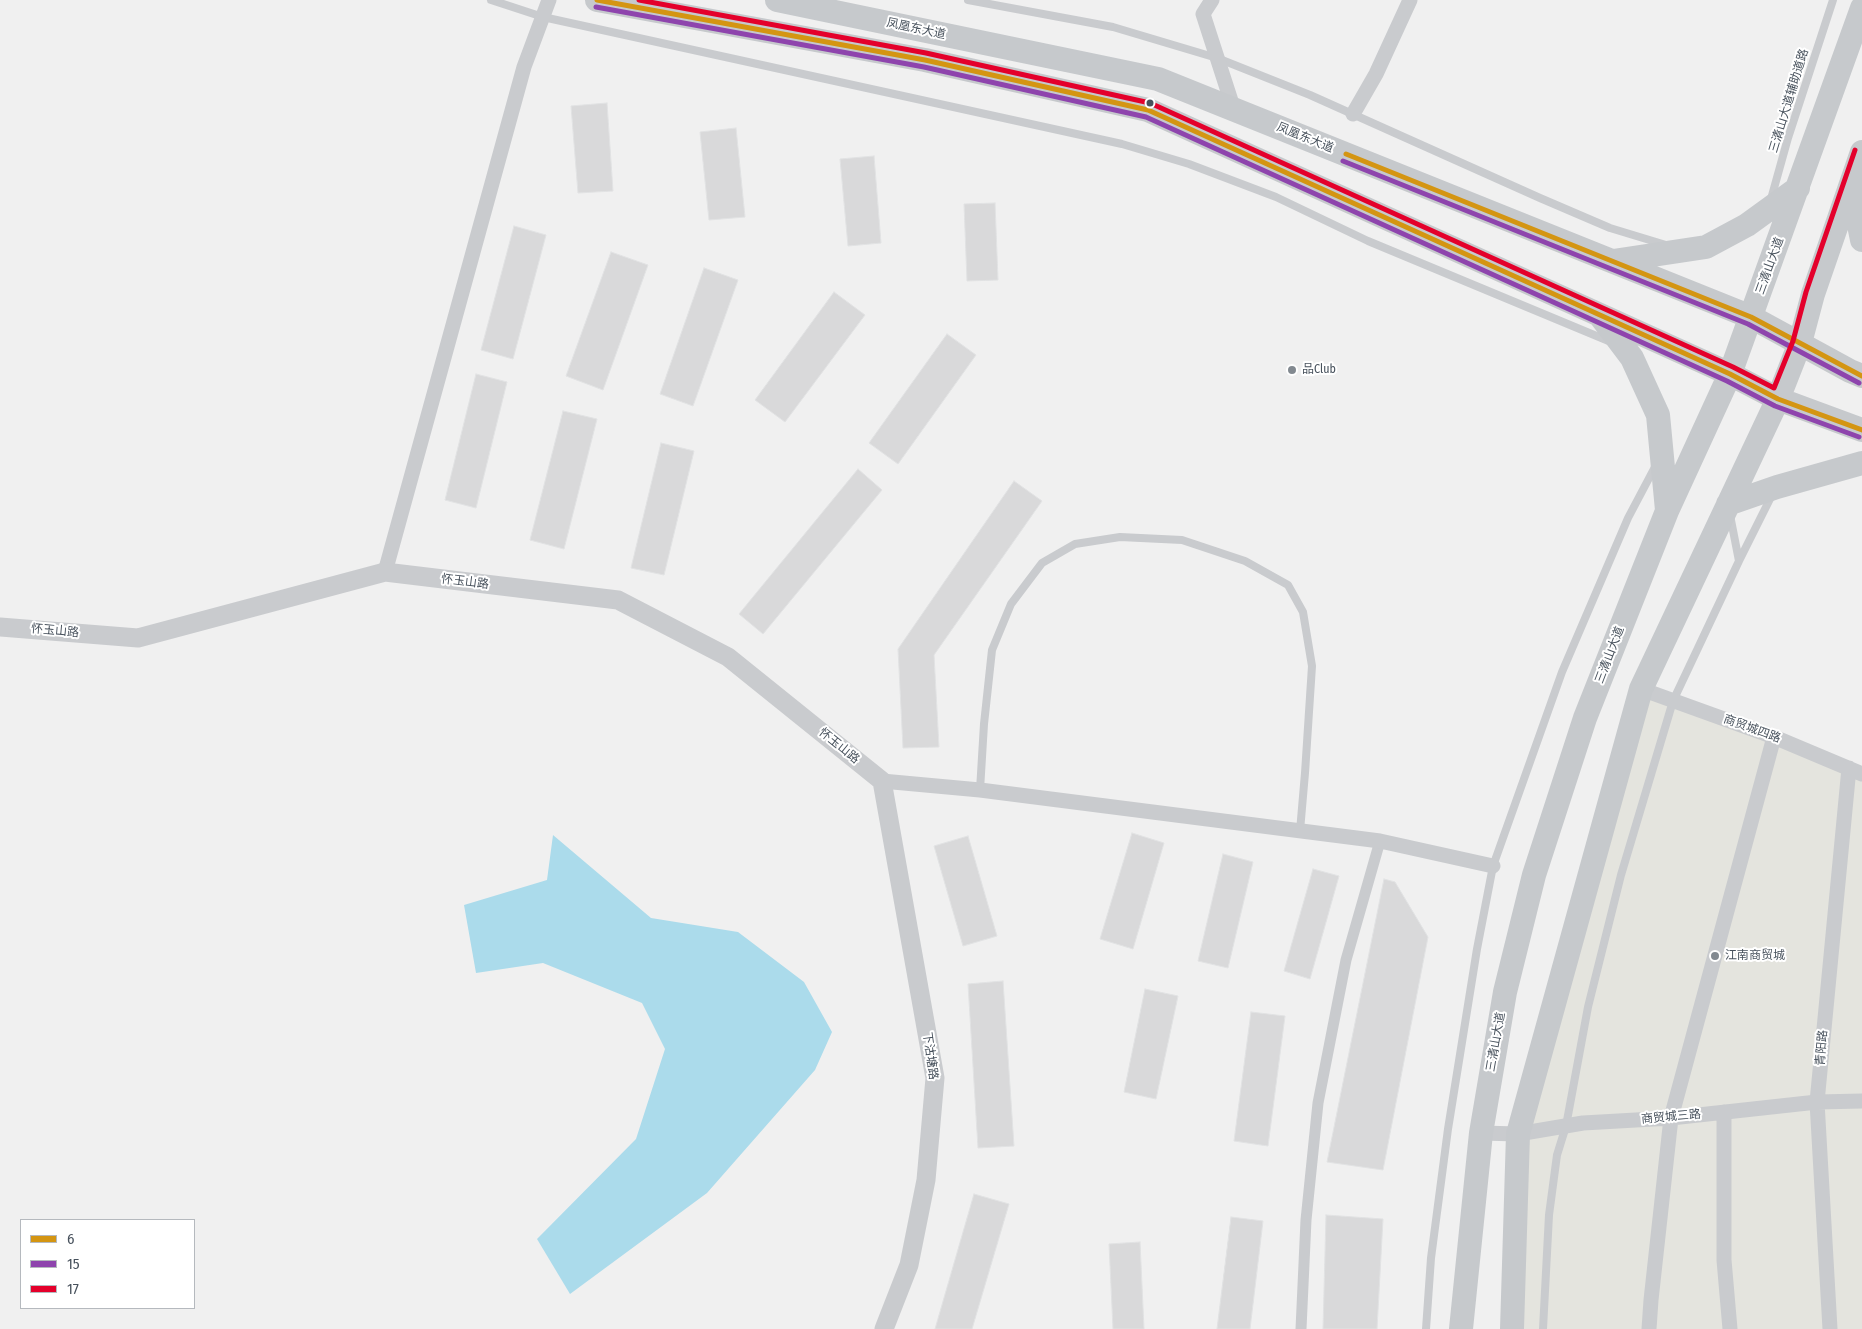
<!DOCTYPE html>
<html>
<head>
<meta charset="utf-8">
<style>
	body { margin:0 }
	#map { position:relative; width:1862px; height:1329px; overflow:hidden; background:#f0f0f0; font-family:"Fira Sans Condensed",sans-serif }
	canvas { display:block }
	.legend { position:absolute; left:20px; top:1219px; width:175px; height:90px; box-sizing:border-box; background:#fff; border:1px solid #b5b9be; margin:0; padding:6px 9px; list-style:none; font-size:15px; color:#47515c }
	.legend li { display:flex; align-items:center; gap:10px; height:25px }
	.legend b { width:25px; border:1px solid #b5b9be }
</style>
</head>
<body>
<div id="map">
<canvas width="1862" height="1329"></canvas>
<ul class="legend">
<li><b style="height:6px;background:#d49512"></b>6</li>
<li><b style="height:6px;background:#8e44ad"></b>15</li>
<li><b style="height:6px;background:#e4002b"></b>17</li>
</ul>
</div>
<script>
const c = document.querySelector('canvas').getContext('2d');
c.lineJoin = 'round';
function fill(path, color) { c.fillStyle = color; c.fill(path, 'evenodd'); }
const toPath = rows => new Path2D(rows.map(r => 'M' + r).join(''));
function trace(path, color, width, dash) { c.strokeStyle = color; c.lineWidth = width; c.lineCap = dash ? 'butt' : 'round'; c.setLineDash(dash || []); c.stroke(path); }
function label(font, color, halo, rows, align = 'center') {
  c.font = font + ' "Fira Sans Condensed","Noto Sans SC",sans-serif'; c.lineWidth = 4; c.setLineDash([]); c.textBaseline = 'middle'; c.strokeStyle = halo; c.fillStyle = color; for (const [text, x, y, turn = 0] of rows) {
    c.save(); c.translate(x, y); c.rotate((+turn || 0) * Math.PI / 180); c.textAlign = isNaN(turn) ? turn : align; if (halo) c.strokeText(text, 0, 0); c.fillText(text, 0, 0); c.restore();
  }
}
const commercial = toPath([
	[1641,689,1862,779,1862,1329,1512,1329,1518,1134]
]);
const water = toPath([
	[553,835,651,918,738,932,804,982,832,1032,815,1070,707,1193,570,1294,537,1239,636,1139,665,1049,642,1003,543,963,476,973,464,905,547,880]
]);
const building = toPath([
	[607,103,613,191,578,193,571,106,607,103],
	[736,128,745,217,709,220,700,132,736,128],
	[874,156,881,243,848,246,840,159,874,156],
	[995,203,998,280,967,281,964,204,995,203],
	[514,226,546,235,513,359,481,350,514,226],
	[611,252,648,265,603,390,566,376,611,252],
	[704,268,738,280,693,406,660,394,704,268],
	[834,292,865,315,785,422,755,400,834,292],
	[947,334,976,355,898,464,869,443,947,334],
	[476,374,507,382,476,508,445,500,476,374],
	[563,411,597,419,564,549,530,540,563,411],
	[661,443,694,451,664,575,631,568,661,443],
	[858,469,882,490,763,634,739,614,858,469],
	[1014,481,1042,501,934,655,939,747,903,748,898,649,1014,481],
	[1132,833,1164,843,1133,949,1100,939,1132,833],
	[968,836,997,936,963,946,934,846,968,836],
	[1223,854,1253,862,1228,968,1198,961,1223,854],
	[1313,869,1339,876,1310,979,1284,971,1313,869],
	[1384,879,1395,882,1428,937,1383,1170,1327,1162,1384,879],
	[1003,981,1014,1146,978,1148,968,984,1003,981],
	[1145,989,1178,996,1156,1099,1124,1092,1145,989],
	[1251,1012,1285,1016,1268,1146,1234,1141,1251,1012],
	[974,1194,1009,1204,972,1329,935,1329,974,1194],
	[1326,1215,1383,1219,1377,1329,1323,1329,1326,1215],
	[1231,1217,1263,1221,1250,1329,1217,1329,1231,1217],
	[1140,1242,1144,1329,1113,1329,1109,1244,1140,1242]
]);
const service = toPath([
	[491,0,543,17,1122,144,1189,164,1276,197,1368,241,1611,342],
	[968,0,1113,27,1217,58,1310,95,1540,198,1610,228,1666,245],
	[1771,199,1788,138,1833,0],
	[1739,561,1773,493],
	[980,790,984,724,992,650,1011,604,1042,563,1075,544,1120,537,1182,540,1245,561,1288,585,1303,612,1312,666,1305,773,1300,831],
	[1426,1329,1431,1258,1448,1129,1477,949,1493,866,1562,672,1628,518,1656,465],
	[1543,1329,1549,1215,1557,1155,1566,1126,1588,1007,1621,875,1673,701,1739,561,1730,515]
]);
const pedestrian = toPath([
	[1301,1329,1306,1220,1318,1103,1346,960,1380,841]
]);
const minor = toPath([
	[1212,0,1203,14,1234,110],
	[1353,114,1376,74,1410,0],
	[385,572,524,67,549,0],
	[1641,689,1774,737,1862,774],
	[882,781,980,790,1380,841,1493,866],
	[1724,1112,1724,1260,1730,1329],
	[1481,1133,1518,1134,1583,1123,1671,1118,1817,1102,1862,1101],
	[1649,1329,1651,1300,1671,1118,1774,737],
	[1830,1329,1817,1102,1849,768]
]);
const tertiary = toPath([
	[0,627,138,638,385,572,618,600,728,657,882,781,935,1078,926,1180,909,1265,884,1329]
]);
const primary = toPath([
	[597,0,925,60,1148,110,1730,374,1778,399,1862,430],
	[777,0,1158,79,1751,317,1850,371,1862,376],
	[1851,185,1862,240],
	[1613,261,1706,247,1747,225,1798,188],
	[1601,317,1632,358,1658,415,1667,510],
	[1728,504,1777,487,1862,463],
	[1461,1329,1481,1133,1505,992,1534,875,1585,718,1667,511,1730,374,1862,8],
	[1512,1329,1518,1134,1641,689,1778,399,1800,343,1813,294,1862,152]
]);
const bus1 = toPath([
	[597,0,925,60,1148,110,1730,374,1778,399,1862,430],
	[1346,154,1751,317,1862,376]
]);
const bus2 = toPath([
	[596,7,924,67,1146,117,1727,381,1775,406,1859,437],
	[1343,161,1748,324,1859,383]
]);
const bus3 = toPath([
	[639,0,926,53,1150,103,1733,367,1774,388,1793,341,1806,292,1855,150]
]);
const markers = [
	[1150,103,4.5,"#47515c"],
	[1292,370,5,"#828990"],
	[1715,956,5,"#828990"]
];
const streetNames = [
	["凤凰东大道",916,29,12],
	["三清山大道辅助道路",1789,101,-73],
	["凤凰东大道",1305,138,22],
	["三清山大道",1770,266,-70],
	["怀玉山路",465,582,7],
	["怀玉山路",55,631,5],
	["三清山大道",1610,655,-69],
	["商贸城四路",1752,729,20],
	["怀玉山路",839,746,39],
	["三清山大道",1496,1042,-80],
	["青阳路",1822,1048,-85],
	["下沽塘路",930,1056,82],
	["商贸城三路",1671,1117,-5]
];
const poiNames = [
	["品Club",1302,370],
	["江南商贸城",1725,956]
];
fill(commercial, '#e4e4de');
fill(water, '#abdbeb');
fill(building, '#d9d9da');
trace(building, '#e1e2e3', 1);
trace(service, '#c9cbce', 8);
trace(pedestrian, '#c9cbce', 11);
trace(minor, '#c9cbce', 15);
trace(tertiary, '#c9cbce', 19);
trace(primary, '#c6c9cc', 24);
trace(bus1, '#d49512', 5);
trace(bus2, '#8e44ad', 5);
trace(bus3, '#e4002b', 5);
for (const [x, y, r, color] of markers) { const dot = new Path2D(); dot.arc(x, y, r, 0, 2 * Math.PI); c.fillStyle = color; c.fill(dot); trace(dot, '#fff', 2); }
label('12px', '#47515c', '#fff', streetNames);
label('12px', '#47515c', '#fff', poiNames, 'left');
</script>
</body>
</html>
